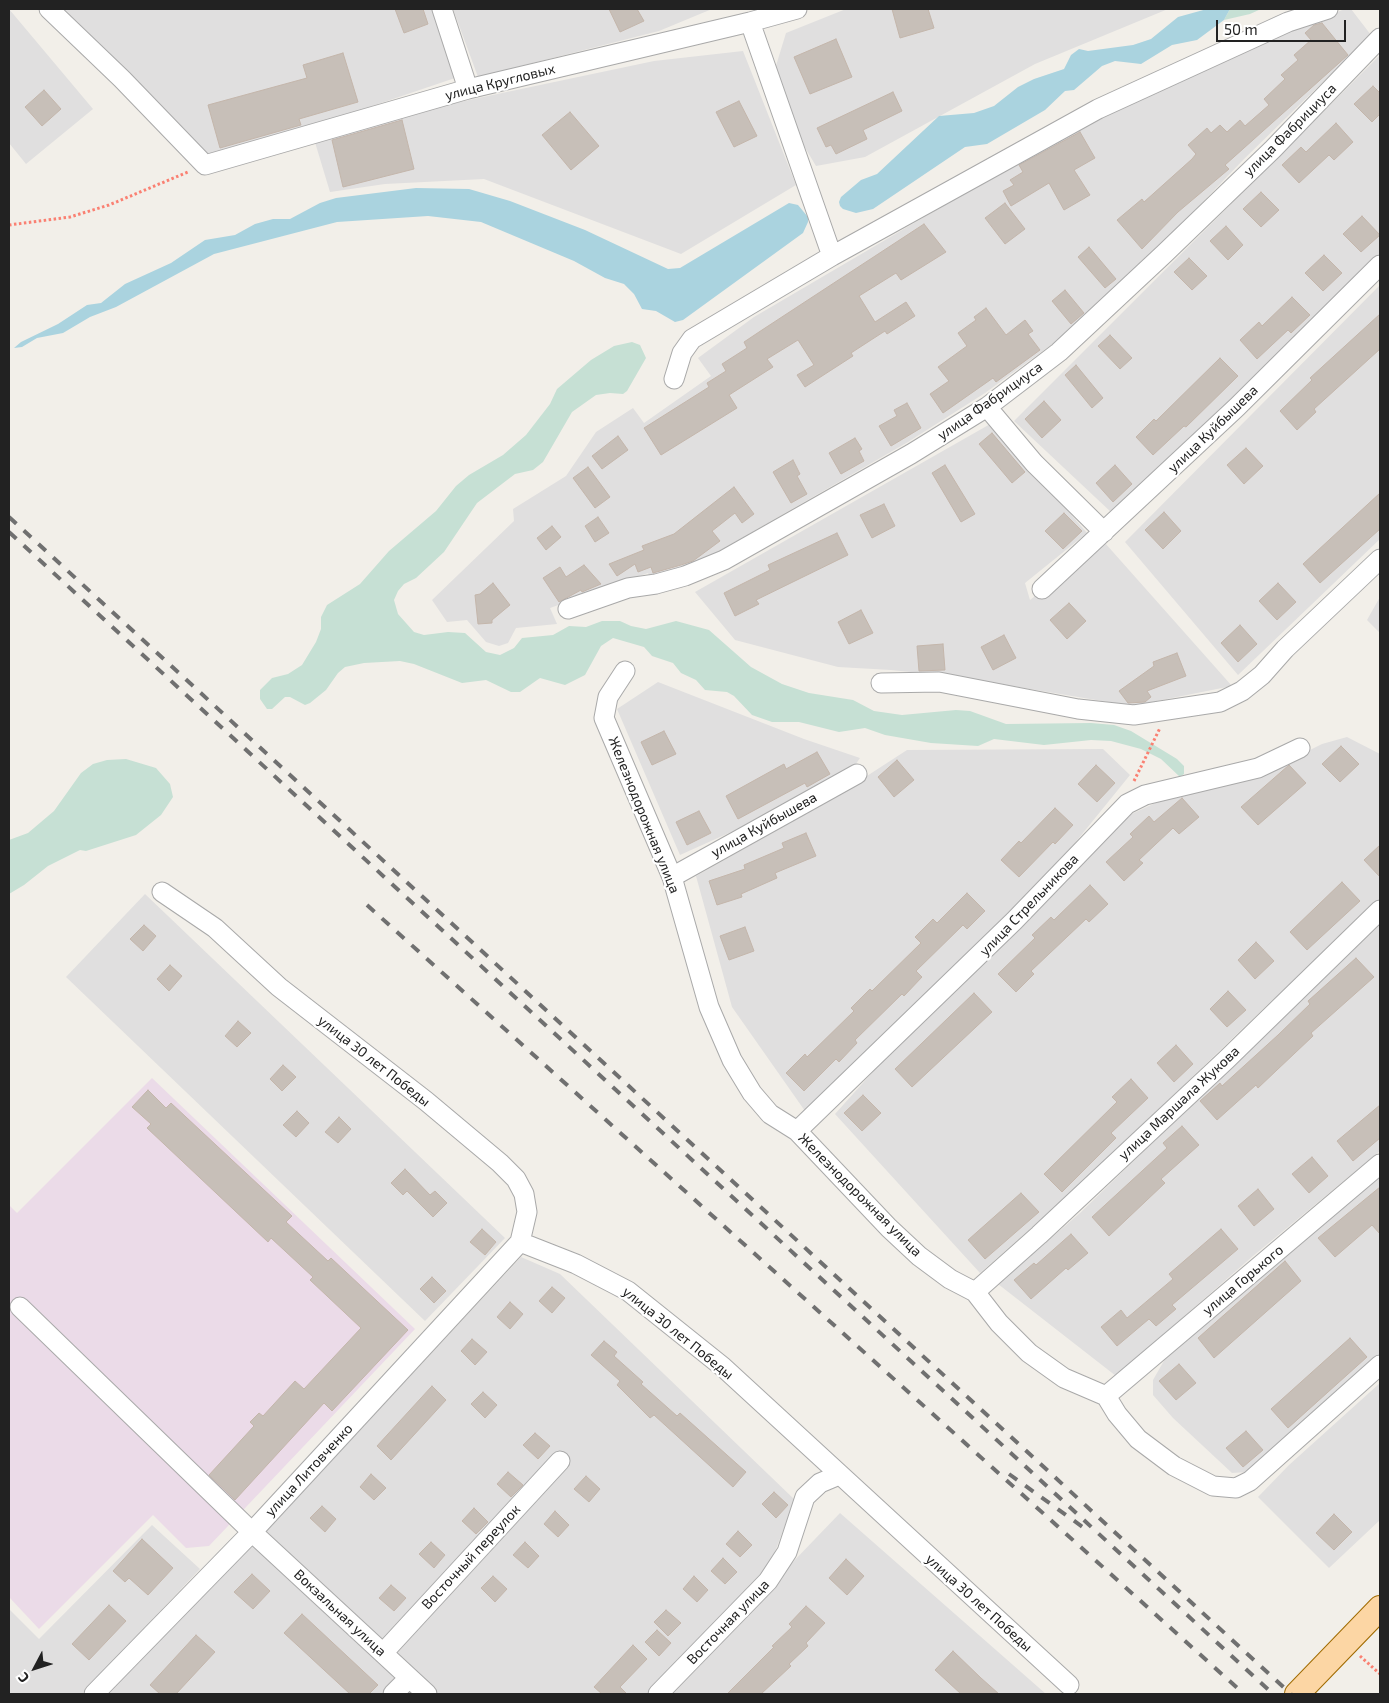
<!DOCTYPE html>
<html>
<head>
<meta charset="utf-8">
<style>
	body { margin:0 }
	#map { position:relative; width:1389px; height:1703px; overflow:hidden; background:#f2efe9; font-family:"Exo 2",sans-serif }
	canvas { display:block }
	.frame { position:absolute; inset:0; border:10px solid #222; pointer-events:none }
	.north { position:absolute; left:10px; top:1643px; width:50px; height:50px; -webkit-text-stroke:4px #fff; paint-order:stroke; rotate:230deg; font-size:14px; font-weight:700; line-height:20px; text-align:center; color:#222 }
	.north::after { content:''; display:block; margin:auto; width:18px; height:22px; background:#222; clip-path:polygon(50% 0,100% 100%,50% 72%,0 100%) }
	.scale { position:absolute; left:1216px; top:20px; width:130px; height:22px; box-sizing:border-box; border:2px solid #222; border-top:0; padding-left:6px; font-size:15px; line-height:18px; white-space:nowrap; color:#222; -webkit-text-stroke:4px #fff; paint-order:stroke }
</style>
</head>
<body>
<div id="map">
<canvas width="1389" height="1703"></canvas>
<div class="frame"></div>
<div class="north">С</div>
<div class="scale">50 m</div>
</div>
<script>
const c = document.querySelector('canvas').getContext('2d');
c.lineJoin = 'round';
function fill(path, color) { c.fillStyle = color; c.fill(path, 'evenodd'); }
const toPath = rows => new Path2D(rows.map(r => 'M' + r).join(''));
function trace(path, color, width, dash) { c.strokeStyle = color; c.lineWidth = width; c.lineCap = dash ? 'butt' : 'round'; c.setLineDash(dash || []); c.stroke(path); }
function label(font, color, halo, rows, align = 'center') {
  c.font = font + ' "Exo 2",sans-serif'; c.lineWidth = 4.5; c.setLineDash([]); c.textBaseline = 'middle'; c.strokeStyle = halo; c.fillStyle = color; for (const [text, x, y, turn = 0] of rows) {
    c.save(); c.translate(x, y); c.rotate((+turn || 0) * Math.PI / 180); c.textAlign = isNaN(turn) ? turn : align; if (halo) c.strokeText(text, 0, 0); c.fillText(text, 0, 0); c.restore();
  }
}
const residential = toPath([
	[9,9,93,109,26,164,9,143],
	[62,9,433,9,455,78,266,142,209,157],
	[453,9,712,9,659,31,478,77],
	[846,9,1168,9,1035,64,865,157,816,166,792,126,775,69,786,33],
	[1345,9,1351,9,1371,35,1244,159,1149,258,1073,329,985,393,908,442,697,564,652,581,648,573,550,608,557,624,516,628,508,643,499,646,486,642,467,620,447,622,432,600,514,521,513,509,566,476,596,432,633,408,644,423,711,376,698,358,754,317,1098,115,1265,40],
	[743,51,796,185,681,254,484,179,385,184,330,192,314,139,412,112,654,61],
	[1380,55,1380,256,1260,374,1112,513,1014,421],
	[1380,285,1380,539,1238,675,1125,542],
	[992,423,1087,533,1025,583,1030,600,1105,543,1232,686,1132,706,958,677,891,670,838,667,735,640,695,592],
	[1380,597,1380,633,1367,620],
	[658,682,804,739,860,758,853,768,751,823,680,855,617,709],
	[1347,737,1380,754,1380,903,1266,1006,1077,1188,980,1273,835,1114,888,1055,1123,818,1162,800,1286,762,1322,744],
	[1103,749,1130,775,1070,849,934,990,805,1111,732,1007,696,876,833,798,907,750],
	[145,894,505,1238,425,1321,66,977],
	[1380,922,1380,1151,1253,1256,1116,1376,998,1284,1080,1213],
	[1380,1173,1380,1356,1248,1472,1232,1473,1173,1418,1153,1395,1153,1380,1169,1352],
	[521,1257,560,1274,795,1500,769,1567,647,1694,438,1694,264,1533],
	[1380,1383,1380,1520,1329,1568,1258,1497,1289,1465],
	[840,1513,1046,1694,666,1694],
	[152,1525,200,1569,82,1694,9,1694,9,1609,39,1639],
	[253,1537,422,1694,99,1694]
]);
const industrial = toPath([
	[152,1078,415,1329,209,1546,186,1548,153,1515,39,1629,9,1597,9,1205,17,1213]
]);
const wetland = toPath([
	[1230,9,1261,9,1250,14,1224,20],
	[632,342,640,345,646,358,627,391,623,394,610,393,596,395,572,412,543,462,533,470,515,474,477,503,444,552,416,578,404,584,398,591,394,600,398,614,414,632,424,635,448,632,465,633,486,652,500,655,514,648,522,638,553,635,569,626,586,627,602,621,620,621,631,626,646,629,676,621,709,630,751,667,782,684,809,693,853,700,874,711,902,715,956,710,970,711,1006,724,1091,723,1114,725,1131,731,1177,759,1184,766,1184,774,1180,777,1161,759,1141,749,1111,741,1091,740,1044,745,994,739,978,746,931,743,885,735,865,728,839,732,799,722,772,722,752,715,734,696,727,692,705,690,696,680,681,673,673,663,652,656,644,647,613,638,601,646,585,675,565,685,540,678,520,692,511,692,486,680,462,683,414,664,400,661,364,663,345,667,338,673,326,690,310,703,305,705,290,697,285,697,272,709,267,709,260,699,260,690,272,678,288,674,302,665,316,642,321,629,321,617,327,605,360,584,389,551,436,511,456,486,469,475,503,455,526,435,550,404,557,389,591,360,614,346],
	[126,759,156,768,170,784,173,797,161,815,136,835,86,851,80,850,48,866,24,885,9,894,9,840,28,833,54,811,81,773,93,764,107,760]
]);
const water = toPath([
	[1207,9,1230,9,1224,20,1197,40,1172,45,1141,64,1115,61,1102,66,1074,90,1065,91,1045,110,987,144,965,147,873,209,856,213,843,209,840,206,839,202,841,197,861,180,877,174,939,116,974,113,994,106,1018,87,1034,79,1064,69,1071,55,1079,49,1088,51,1133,45,1151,39,1178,17],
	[416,188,469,189,510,201,585,230,668,269,680,268,789,203,798,205,808,217,808,222,803,233,683,320,675,322,656,311,642,309,634,294,624,284,605,278,574,261,481,222,428,216,337,222,214,254,116,307,90,317,63,333,37,338,22,347,14,348,21,342,58,324,87,305,101,303,125,284,171,263,205,240,235,235,255,224,273,219,290,219,320,203,336,198]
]);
const building = toPath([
	[395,9,423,9,428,24,404,33,395,9],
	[609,9,637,9,644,21,620,32,609,9],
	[892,9,928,9,934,28,900,38,892,9],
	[1322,23,1348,55,1225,165,1229,169,1178,212,1142,249,1117,220,1142,199,1144,202,1192,159,1196,154,1188,145,1207,128,1211,133,1220,125,1227,132,1240,120,1245,126,1269,105,1264,99,1285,79,1281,75,1298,60,1294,55,1311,40,1305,33,1314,25,1322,23],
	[836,39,852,77,810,94,794,57,836,39],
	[343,53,358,102,299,119,301,125,220,148,208,105,307,78,303,65,343,53],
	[1373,86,1380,93,1380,114,1372,122,1354,104,1373,86],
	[44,90,61,109,42,126,25,107,44,90],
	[893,92,902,111,863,130,867,139,836,154,831,145,826,147,817,128,893,92],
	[739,101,757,136,734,147,716,112,739,101],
	[570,112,599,146,571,170,542,135,570,112],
	[402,120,414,169,343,187,332,140,402,120],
	[1336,123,1353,142,1334,160,1329,155,1299,183,1282,165,1301,147,1306,152,1336,123],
	[1080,132,1095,158,1074,170,1090,195,1064,210,1049,183,1011,206,1003,191,1014,185,1010,180,1023,172,1019,165,1080,132],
	[1261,192,1279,210,1261,227,1243,209,1261,192],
	[1005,203,1025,229,1005,244,985,218,1005,203],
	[1362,216,1380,235,1361,252,1343,234,1362,216],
	[924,224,946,252,901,280,896,273,859,296,875,322,906,302,915,316,887,334,885,331,871,340,851,353,853,356,805,387,797,375,814,365,798,340,767,359,773,367,729,395,737,408,661,455,644,428,709,387,707,383,726,371,722,364,747,348,744,342,762,330,924,224],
	[1226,226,1243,245,1228,260,1210,241,1226,226],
	[1089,247,1116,279,1105,288,1078,257,1089,247],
	[1324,255,1342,273,1323,291,1305,273,1324,255],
	[1189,258,1207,276,1192,290,1174,272,1189,258],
	[1065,290,1084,313,1071,324,1052,301,1065,290],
	[1292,297,1310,315,1291,333,1288,330,1257,359,1240,340,1259,322,1262,326,1292,297],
	[986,308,1006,335,1025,320,1033,331,1028,334,1040,350,996,382,993,378,943,413,930,394,949,381,938,367,967,346,958,333,976,320,974,317,986,308],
	[1380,314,1380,349,1314,409,1316,412,1297,430,1280,411,1312,380,1310,378,1380,314],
	[1110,335,1132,358,1120,369,1098,346,1110,335],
	[1220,358,1238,376,1186,427,1184,426,1153,455,1136,437,1154,419,1156,421,1220,358],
	[1076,365,1103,398,1092,408,1065,375,1076,365],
	[1044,401,1061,420,1042,438,1025,419,1044,401],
	[907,403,921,428,891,446,879,426,897,416,894,410,907,403],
	[992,433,1025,472,1012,483,979,444,992,433],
	[618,436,628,450,602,469,592,456,618,436],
	[855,438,862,449,859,451,864,461,841,474,829,453,855,438],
	[1246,448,1263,466,1244,484,1227,465,1246,448],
	[793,460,800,474,797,476,807,494,791,503,773,472,793,460],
	[945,465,975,514,961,522,932,473,945,465],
	[1115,465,1132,484,1113,502,1096,483,1115,465],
	[588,467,610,497,595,508,573,478,588,467],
	[734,487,754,514,742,523,735,513,712,531,720,541,693,561,681,565,653,573,651,567,638,572,635,564,617,576,609,564,644,550,642,546,674,534,734,487],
	[1380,493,1380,529,1320,583,1303,564,1380,493],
	[884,504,895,526,872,538,860,515,884,504],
	[1164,512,1181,531,1163,549,1145,530,1164,512],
	[1064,513,1082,531,1063,549,1045,531,1064,513],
	[598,517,609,533,595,542,585,526,598,517],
	[552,526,561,537,546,550,537,538,552,526],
	[837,533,848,555,756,600,759,604,735,616,724,593,770,570,768,565,837,533],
	[584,565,601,584,582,592,581,590,559,602,543,578,560,567,566,577,584,565],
	[493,583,510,605,492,620,492,623,478,624,475,595,480,594,493,583],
	[1278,583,1296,602,1277,620,1259,601,1278,583],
	[1069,603,1086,621,1067,639,1050,620,1069,603],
	[861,610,873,633,849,644,838,622,861,610],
	[1240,625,1257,644,1238,662,1221,643,1240,625],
	[1004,635,1016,658,993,670,981,647,1004,635],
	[943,644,945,670,919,671,917,646,943,644],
	[1177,653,1186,676,1147,691,1151,697,1145,702,1128,703,1119,691,1154,666,1153,662,1177,653],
	[664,731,676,754,652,765,641,742,664,731],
	[1341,746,1359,764,1340,782,1322,764,1341,746],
	[817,752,830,774,807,787,805,783,738,819,726,796,784,764,786,769,817,752],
	[897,760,914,780,894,797,878,777,897,760],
	[1096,765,1115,783,1097,802,1078,784,1096,765],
	[1289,765,1306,783,1258,825,1241,807,1289,765],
	[1182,798,1199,817,1179,834,1173,828,1139,860,1143,863,1124,881,1106,862,1133,837,1130,834,1149,816,1154,822,1182,798],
	[1055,808,1073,825,1055,844,1053,842,1019,877,1001,860,1019,841,1021,843,1055,808],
	[699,811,711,833,687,845,676,822,699,811],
	[806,833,816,856,775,873,777,878,741,894,742,897,717,905,709,881,745,869,744,865,784,848,782,843,806,833],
	[1380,845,1380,877,1364,860,1380,845],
	[1342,882,1360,901,1307,950,1290,932,1342,882],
	[1090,885,1108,904,1089,922,1086,919,1031,971,1034,974,1016,992,998,974,1035,938,1032,935,1051,917,1054,920,1090,885],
	[967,893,985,911,967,929,963,925,916,971,922,977,904,996,902,994,855,1040,857,1043,839,1062,836,1059,804,1091,786,1073,805,1054,807,1057,854,1011,851,1008,870,989,872,991,921,943,915,937,933,919,937,923,967,893],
	[144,925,156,936,143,951,130,939,144,925],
	[745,927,754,951,729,960,720,936,745,927],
	[1256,942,1274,961,1255,979,1238,960,1256,942],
	[1356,958,1374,977,1311,1033,1313,1036,1277,1070,1258,1088,1256,1085,1217,1120,1200,1101,1220,1083,1222,1086,1278,1035,1310,1004,1308,1001,1356,958],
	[170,965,182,976,169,991,157,979,170,965],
	[1228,991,1246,1010,1227,1027,1210,1009,1228,991],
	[974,993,992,1012,912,1087,895,1069,974,993],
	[238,1021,251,1033,237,1047,225,1036,238,1021],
	[1176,1045,1193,1064,1174,1082,1157,1063,1176,1045],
	[283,1065,296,1077,282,1091,270,1079,283,1065],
	[1131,1079,1148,1098,1111,1133,1116,1138,1062,1192,1044,1174,1117,1102,1112,1097,1131,1079],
	[148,1090,166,1108,171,1103,292,1216,286,1222,328,1261,331,1258,408,1330,332,1411,324,1403,235,1500,209,1475,254,1426,250,1422,259,1413,263,1416,295,1381,304,1389,361,1328,310,1280,313,1277,271,1238,268,1242,147,1128,151,1124,132,1107,148,1090],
	[863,1095,881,1113,862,1131,844,1113,863,1095],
	[1380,1105,1380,1138,1353,1161,1337,1141,1380,1105],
	[297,1111,309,1123,296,1137,283,1125,297,1111],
	[339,1117,351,1129,338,1143,325,1132,339,1117],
	[1182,1126,1199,1145,1161,1179,1165,1183,1109,1236,1092,1217,1167,1148,1163,1143,1182,1126],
	[1312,1157,1328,1176,1309,1193,1292,1174,1312,1157],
	[405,1169,430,1195,435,1191,447,1203,433,1217,407,1191,403,1195,391,1183,405,1169],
	[1380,1187,1380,1234,1372,1225,1335,1257,1318,1238,1380,1187],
	[1258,1189,1274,1209,1254,1226,1238,1206,1258,1189],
	[1021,1193,1039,1212,985,1259,968,1240,1021,1193],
	[482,1229,496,1242,485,1255,470,1242,482,1229],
	[1221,1229,1238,1249,1172,1305,1176,1309,1156,1326,1149,1319,1117,1346,1101,1327,1121,1310,1127,1318,1173,1279,1169,1274,1221,1229],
	[1071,1234,1088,1253,1068,1270,1066,1268,1031,1299,1014,1280,1034,1263,1036,1265,1071,1234],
	[1285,1261,1301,1281,1214,1358,1198,1338,1285,1261],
	[432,1277,446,1291,434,1303,420,1289,432,1277],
	[552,1287,565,1298,552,1313,539,1301,552,1287],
	[510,1302,523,1314,510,1329,497,1317,510,1302],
	[1350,1338,1367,1357,1288,1428,1271,1409,1350,1338],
	[472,1339,487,1352,475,1365,461,1351,472,1339],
	[604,1341,617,1352,614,1356,643,1382,641,1384,677,1416,680,1413,746,1472,733,1487,654,1415,650,1418,617,1385,620,1381,591,1355,604,1341],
	[1179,1364,1196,1383,1176,1400,1159,1381,1179,1364],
	[432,1386,446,1400,391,1460,377,1446,432,1386],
	[483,1392,497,1405,485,1418,471,1404,483,1392],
	[1246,1431,1263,1450,1243,1467,1226,1448,1246,1431],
	[535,1433,550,1446,538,1459,523,1445,535,1433],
	[508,1472,523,1485,511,1497,497,1484,508,1472],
	[371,1474,386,1488,374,1500,360,1487,371,1474],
	[586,1476,600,1489,589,1502,574,1489,586,1476],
	[774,1492,788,1505,776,1518,762,1504,774,1492],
	[322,1506,336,1519,325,1532,310,1518,322,1506],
	[474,1508,488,1522,476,1534,462,1521,474,1508],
	[555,1511,569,1525,558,1537,544,1524,555,1511],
	[1334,1514,1352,1532,1334,1550,1316,1533,1334,1514],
	[738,1531,752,1545,740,1557,726,1544,738,1531],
	[142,1539,173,1568,148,1595,129,1578,125,1582,113,1571,142,1539],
	[431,1542,445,1555,434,1568,419,1554,431,1542],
	[525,1542,539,1556,528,1568,513,1555,525,1542],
	[723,1558,737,1572,725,1584,711,1571,723,1558],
	[846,1559,864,1576,847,1595,829,1578,846,1559],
	[252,1574,270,1591,253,1609,234,1592,252,1574],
	[493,1576,507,1589,495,1602,481,1588,493,1576],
	[694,1576,708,1590,697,1602,683,1589,694,1576],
	[391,1585,406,1598,394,1611,379,1598,391,1585],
	[109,1605,126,1621,89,1660,72,1644,109,1605],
	[806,1606,825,1623,806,1643,808,1646,789,1664,791,1666,761,1694,727,1694,774,1647,772,1646,792,1627,789,1624,806,1606],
	[666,1610,681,1623,668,1636,654,1622,666,1610],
	[302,1614,378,1685,369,1694,350,1694,284,1633,302,1614],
	[657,1630,671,1643,659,1656,645,1642,657,1630],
	[196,1635,215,1652,176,1694,160,1694,150,1685,196,1635],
	[633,1645,647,1659,620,1687,627,1694,602,1694,594,1687,633,1645],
	[953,1651,981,1678,999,1694,961,1694,935,1670,953,1651]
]);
const path = toPath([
	[9,225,70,217,109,205,188,172],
	[1134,781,1160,728],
	[1360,1656,1380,1674]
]);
const minor = toPath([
	[49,9,122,79,205,165,468,89,750,22,797,9],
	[442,9,468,89],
	[750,22,832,256],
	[674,379,682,353,692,339,832,256,1098,109,1288,22,1328,9],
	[987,407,1034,463,1104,532],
	[1042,589,1237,407,1380,265],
	[568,609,628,588,656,584,685,576,724,560,911,454,987,407,1059,352,1164,254,1273,149,1380,38],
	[625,671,608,697,604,718,672,877,709,1007,732,1060,752,1093,770,1114,797,1131,889,1228,919,1256,950,1279,975,1292,999,1323,1029,1353,1064,1378,1106,1396,1117,1414,1138,1439,1174,1466,1213,1486,1236,1488,1250,1481,1380,1365],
	[881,683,939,682,1078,709,1134,715,1220,702,1242,691,1262,675,1285,649,1380,559],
	[672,877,857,774],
	[162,892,215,928,279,987,426,1101,500,1163,516,1179,524,1194,527,1212,520,1242,576,1264,628,1291,723,1367,1069,1685],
	[797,1131,1014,921,1127,804,1145,795,1258,768,1300,748],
	[975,1292,1039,1235,1226,1060,1380,910],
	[20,1307,252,1532,427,1694],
	[1106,1396,1380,1164],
	[383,1653,560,1461],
	[94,1694,252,1532,520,1242],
	[393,1694,409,1678],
	[658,1694,768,1581,787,1552,805,1497,820,1483,839,1475]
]);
const major = toPath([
	[1297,1694,1380,1608]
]);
const rail = toPath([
	[9,517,1291,1694],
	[9,532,1273,1694],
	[367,905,1244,1694],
	[1009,1474,1084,1528]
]);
const streetNames = [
	["улица Кругловых",500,82,-14],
	["улица Фабрициуса",1290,130,-45],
	["улица Фабрициуса",990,401,-35],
	["улица Куйбышева",1213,429,-44],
	["Железнодорожная улица",644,815,68],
	["улица Куйбышева",764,825,-29],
	["улица Стрельникова",1029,905,-46],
	["улица 30 лет Победы",374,1061,38],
	["улица Маршала Жукова",1179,1103,-43],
	["Железнодорожная улица",860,1195,45],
	["улица Горького",1243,1280,-40],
	["улица 30 лет Победы",678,1333,39],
	["улица Литовченко",309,1470,-47],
	["Восточный переулок",471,1557,-47],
	["улица 30 лет Победы",979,1603,42],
	["Вокзальная улица",340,1613,43],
	["Восточная улица",728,1622,-46]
];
fill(residential, '#e0dfdf');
fill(industrial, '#ebdbe8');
fill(wetland, '#c6e0d4');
fill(water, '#aad3df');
fill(building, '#c7bfb8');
trace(building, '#c4b6ab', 1);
trace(minor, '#a9a9a9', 21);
trace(major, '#a06b00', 26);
trace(path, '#fa8072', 3, [2.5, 2.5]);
trace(minor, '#fff', 19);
trace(major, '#fcd6a4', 24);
trace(rail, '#707070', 4, [10, 10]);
label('14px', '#222', '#fff', streetNames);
</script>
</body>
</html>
